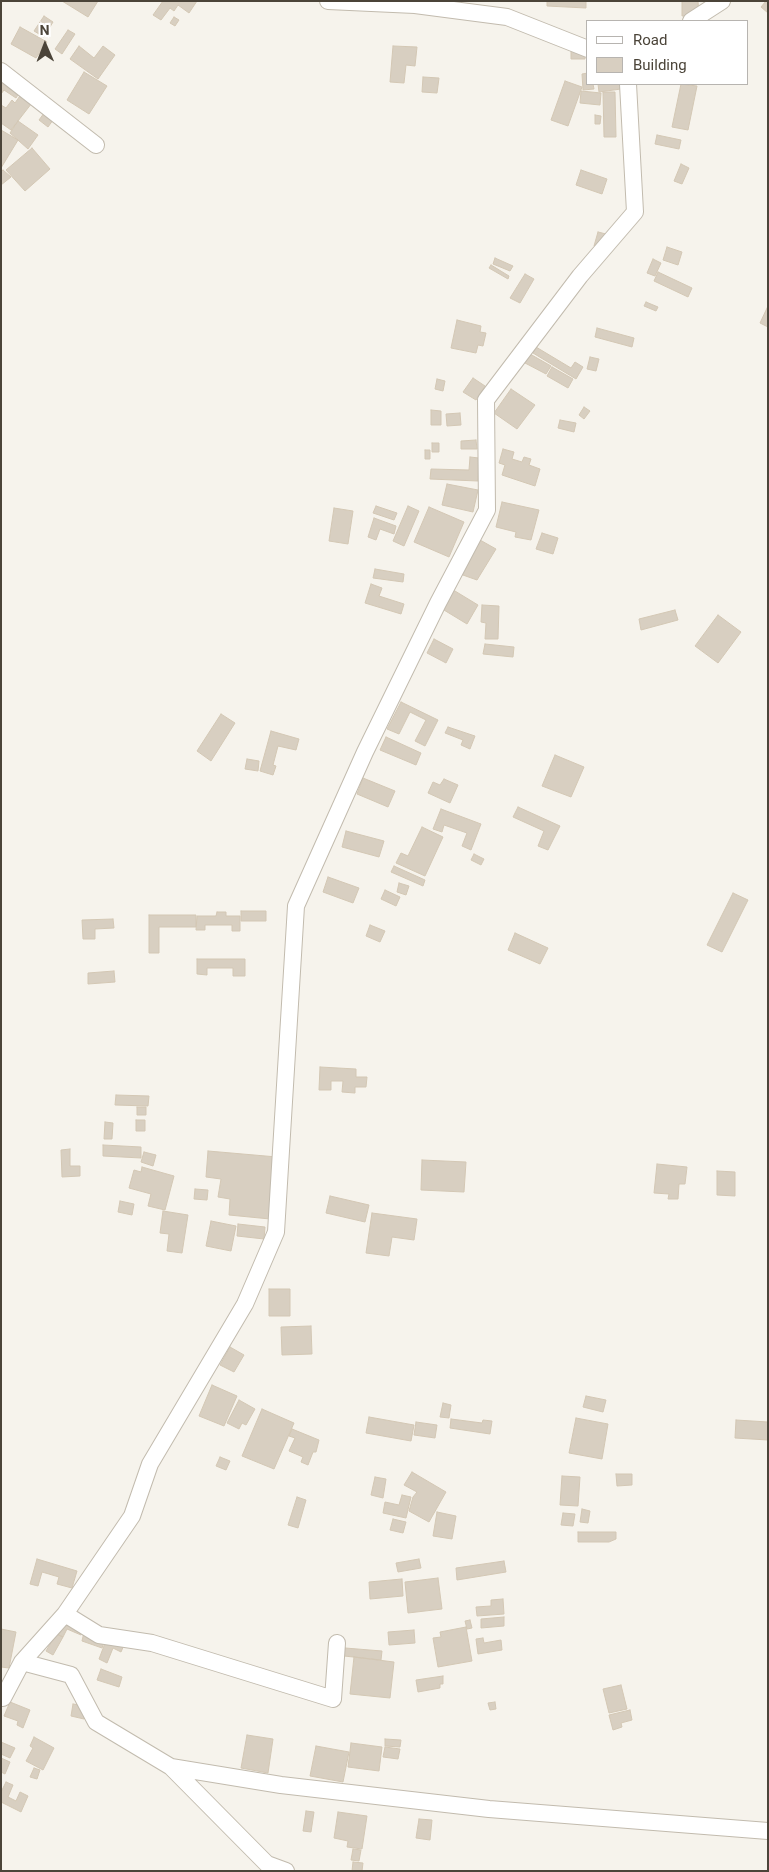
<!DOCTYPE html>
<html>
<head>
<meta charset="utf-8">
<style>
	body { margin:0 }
	#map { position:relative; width:769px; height:1872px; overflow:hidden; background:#f6f3ec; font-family:Roboto,sans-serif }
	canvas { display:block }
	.frame { position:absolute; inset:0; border:2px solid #4b4439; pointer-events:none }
	.legend { position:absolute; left:586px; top:20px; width:162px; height:65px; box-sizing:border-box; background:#fff; border:1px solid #b7b4b0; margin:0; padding:6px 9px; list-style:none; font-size:15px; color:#4b4439 }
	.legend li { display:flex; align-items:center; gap:10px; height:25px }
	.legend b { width:25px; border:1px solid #b7b4b0 }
	.north { position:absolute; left:20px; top:20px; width:50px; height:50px; -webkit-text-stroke:4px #fff; paint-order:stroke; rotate:359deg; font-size:14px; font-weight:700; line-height:20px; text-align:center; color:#4b4439 }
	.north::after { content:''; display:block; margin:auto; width:18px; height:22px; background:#4b4439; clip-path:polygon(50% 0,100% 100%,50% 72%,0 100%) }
</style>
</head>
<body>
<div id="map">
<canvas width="769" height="1872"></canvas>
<div class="frame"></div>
<ul class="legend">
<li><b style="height:6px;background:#fff"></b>Road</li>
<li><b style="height:14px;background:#d8cfc1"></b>Building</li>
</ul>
<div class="north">N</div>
</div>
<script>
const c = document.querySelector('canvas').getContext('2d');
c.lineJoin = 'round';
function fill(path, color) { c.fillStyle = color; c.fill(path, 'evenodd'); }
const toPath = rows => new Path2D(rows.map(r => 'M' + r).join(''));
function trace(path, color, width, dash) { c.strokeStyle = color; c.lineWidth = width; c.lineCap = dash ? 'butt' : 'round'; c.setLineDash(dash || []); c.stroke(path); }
const building = toPath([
	[62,1,98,1,88,17,62,1],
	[163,1,197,1,189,13,178,5,174,11,170,8,161,20,153,15,163,1],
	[547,1,586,1,586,8,547,6,547,1],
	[682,1,698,1,699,15,682,16,682,1],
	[766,1,768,3,768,13,761,7,766,1],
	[44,16,53,22,44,37,34,31,44,16],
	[174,17,179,20,175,26,170,23,174,17],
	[20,27,47,42,36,58,11,44,20,27],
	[68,30,75,34,62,54,55,49,68,30],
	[79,46,94,58,103,46,115,55,98,79,70,59,79,46],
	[393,46,417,47,415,66,406,65,404,83,390,82,393,46],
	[585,49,585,59,571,59,571,50,585,49],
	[84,72,107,86,89,114,67,100,84,72],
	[588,73,588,84,593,84,594,89,583,90,582,74,588,73],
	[1,75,22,89,16,98,4,90,1,94,1,75],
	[423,77,439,78,437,93,422,92,423,77],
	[565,81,582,87,568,126,551,120,565,81],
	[598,84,620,84,621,89,599,92,598,84],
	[681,84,697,86,688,130,672,127,681,84],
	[24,90,35,99,11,130,1,123,1,105,6,108,12,100,15,103,24,90],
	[581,91,601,93,600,105,580,103,581,91],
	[603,92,615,92,616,137,604,137,603,92],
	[47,109,56,116,48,127,39,120,47,109],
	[595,115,601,116,600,124,595,124,595,115],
	[18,121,38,135,28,149,10,133,18,121],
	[1,130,18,140,1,168,1,130],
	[657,135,681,140,679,149,655,144,657,135],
	[32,148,50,169,25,191,6,170,32,148],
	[681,164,689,168,682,184,674,181,681,164],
	[3,170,11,177,1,185,1,172,3,170],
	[581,170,607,179,602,194,576,185,581,170],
	[598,232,606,234,602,248,594,246,598,232],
	[667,247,682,252,678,265,663,260,667,247],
	[495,258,513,266,510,271,493,264,495,258],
	[653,259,661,263,655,276,647,273,653,259],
	[491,265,509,276,508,279,489,268,491,265],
	[658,272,692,288,688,297,654,281,658,272],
	[525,274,534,279,520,303,510,298,525,274],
	[646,302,658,307,656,311,644,306,646,302],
	[768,306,768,327,760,323,768,306],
	[457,320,481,326,480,332,486,333,483,346,478,345,476,353,451,348,457,320],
	[597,328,634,338,632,347,595,337,597,328],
	[536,347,571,368,575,362,583,367,576,379,533,353,536,347],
	[530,354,551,366,546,374,525,363,530,354],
	[590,357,599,359,596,371,587,369,590,357],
	[552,367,573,379,568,388,547,376,552,367],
	[473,378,485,386,476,400,463,392,473,378],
	[437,379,445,381,443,391,435,389,437,379],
	[511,389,535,405,517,429,494,413,511,389],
	[584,407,590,411,584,419,579,415,584,407],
	[431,410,441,411,441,425,431,425,431,410],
	[460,413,461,425,447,426,446,414,460,413],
	[560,420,576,423,574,432,558,428,560,420],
	[476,440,477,449,461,449,461,441,476,440],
	[432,443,439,443,439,452,432,452,432,443],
	[503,449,514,452,512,459,522,462,524,457,531,459,529,465,540,469,535,486,502,475,505,465,499,463,503,449],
	[425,450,430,450,430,459,425,459,425,450],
	[470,457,479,458,478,481,430,479,431,469,469,470,470,457],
	[447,484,478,490,473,512,442,505,447,484],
	[502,502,539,510,531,540,515,537,516,532,496,527,502,502],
	[376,506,397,513,394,520,373,513,376,506],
	[408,506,419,511,404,546,393,541,408,506],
	[429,507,464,522,449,557,414,542,429,507],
	[334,508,353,511,348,544,329,541,334,508],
	[374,518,396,526,394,534,380,529,376,540,368,537,374,518],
	[542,533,558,538,553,554,536,549,542,533],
	[480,540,496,549,477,580,460,574,480,540],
	[375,569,404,574,403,582,373,578,375,569],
	[371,584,382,588,379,596,404,604,401,614,365,603,371,584],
	[450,588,478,605,467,624,439,607,450,588],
	[482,605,499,606,498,639,485,639,486,623,481,622,482,605],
	[675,610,678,620,641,630,639,619,675,610],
	[718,615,741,632,718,663,695,646,718,615],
	[434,639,453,649,446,663,427,653,434,639],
	[485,644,514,647,513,657,483,654,485,644],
	[401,702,438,720,425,746,415,741,426,720,410,712,399,734,387,729,401,702],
	[221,714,235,723,211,761,197,751,221,714],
	[448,727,475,736,470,749,461,745,463,740,445,733,448,727],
	[271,731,299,739,296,750,278,746,273,765,276,766,273,775,260,771,271,731],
	[386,737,421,753,416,765,380,750,386,737],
	[555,755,584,767,571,797,542,786,555,755],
	[247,759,259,761,258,771,245,769,247,759],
	[363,778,395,791,388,807,357,794,363,778],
	[444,779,458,785,450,803,428,793,433,782,440,785,444,779],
	[518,807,560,826,548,850,538,846,544,831,513,817,518,807],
	[441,809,481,824,471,850,462,846,467,833,444,825,442,832,433,829,441,809],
	[422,827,443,837,425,876,396,863,401,853,408,856,422,827],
	[346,831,384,841,379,857,342,847,346,831],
	[474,854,484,859,481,865,471,860,474,854],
	[394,866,425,880,423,886,391,872,394,866],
	[328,877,359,888,353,903,323,892,328,877],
	[399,883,409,886,406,895,397,892,399,883],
	[385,890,400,897,396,906,381,899,385,890],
	[733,893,748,900,722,952,707,945,733,893],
	[241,911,266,911,266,921,241,921,241,911],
	[217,912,226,912,226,916,240,916,240,931,232,931,232,925,205,925,205,930,196,930,197,916,216,916,217,912],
	[149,915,196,915,196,927,159,927,159,953,149,953,149,915],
	[113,919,114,928,95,929,95,939,83,939,82,920,113,919],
	[370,925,385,931,380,942,366,936,370,925],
	[515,933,548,948,540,964,508,950,515,933],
	[197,959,245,959,245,976,233,976,233,968,207,968,207,975,197,974,197,959],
	[114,971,115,982,88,984,88,973,114,971],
	[320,1067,356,1069,356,1077,367,1077,366,1087,355,1087,355,1093,342,1092,343,1081,331,1081,331,1090,319,1090,320,1067],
	[116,1095,149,1096,148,1106,115,1105,116,1095],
	[137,1107,146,1107,146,1115,137,1115,137,1107],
	[136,1120,145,1120,145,1131,136,1131,136,1120],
	[105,1122,113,1123,112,1139,104,1139,105,1122],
	[103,1145,141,1147,141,1158,103,1156,103,1145],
	[70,1149,70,1166,80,1166,80,1176,62,1177,61,1150,70,1149],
	[208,1151,277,1157,270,1219,229,1215,230,1199,218,1197,221,1179,206,1177,208,1151],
	[144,1152,156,1155,153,1166,141,1162,144,1152],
	[422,1160,466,1162,464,1192,421,1190,422,1160],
	[657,1164,687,1167,685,1184,679,1184,678,1199,668,1199,669,1194,654,1193,657,1164],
	[142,1167,174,1176,165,1210,148,1206,151,1194,129,1188,134,1170,141,1172,142,1167],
	[717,1171,735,1172,735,1196,717,1195,717,1171],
	[195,1189,208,1190,207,1200,194,1199,195,1189],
	[330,1196,369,1205,365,1222,326,1213,330,1196],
	[120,1201,134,1204,132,1215,118,1212,120,1201],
	[163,1211,188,1215,182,1253,167,1251,169,1234,160,1233,163,1211],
	[372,1213,417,1219,414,1240,392,1237,389,1256,366,1253,372,1213],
	[211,1221,236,1226,231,1251,206,1246,211,1221],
	[238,1224,265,1227,264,1239,237,1236,238,1224],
	[269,1289,290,1289,290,1316,269,1316,269,1289],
	[311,1326,312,1354,282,1355,281,1327,311,1326],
	[230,1347,244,1355,234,1372,220,1365,230,1347],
	[212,1385,237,1396,224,1426,199,1416,212,1385],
	[586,1396,606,1400,603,1412,583,1407,586,1396],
	[239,1400,255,1409,246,1425,242,1423,239,1429,227,1423,239,1400],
	[443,1403,451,1405,449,1418,440,1417,443,1403],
	[262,1409,294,1423,274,1469,242,1456,262,1409],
	[369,1417,414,1425,411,1441,366,1433,369,1417],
	[576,1418,608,1424,602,1459,569,1453,576,1418],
	[451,1419,482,1423,483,1420,492,1421,490,1434,450,1428,451,1419],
	[736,1420,768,1422,768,1440,735,1438,736,1420],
	[416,1422,437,1425,435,1438,414,1435,416,1422],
	[292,1429,319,1440,316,1452,313,1452,308,1465,301,1462,303,1457,289,1451,295,1438,289,1436,292,1429],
	[220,1457,230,1461,226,1470,216,1466,220,1457],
	[412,1472,446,1492,429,1522,409,1511,413,1497,417,1492,404,1485,412,1472],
	[616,1474,632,1474,632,1485,617,1486,616,1474],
	[562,1476,580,1477,578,1506,560,1505,562,1476],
	[375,1477,386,1479,383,1498,371,1495,375,1477],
	[402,1495,411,1497,406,1518,383,1513,385,1502,399,1505,402,1495],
	[297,1497,306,1500,298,1528,288,1525,297,1497],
	[582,1509,590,1511,588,1523,580,1522,582,1509],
	[437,1512,456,1516,452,1539,433,1536,437,1512],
	[563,1513,575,1514,573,1526,561,1525,563,1513],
	[393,1519,406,1522,403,1533,390,1530,393,1519],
	[578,1532,616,1532,616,1539,609,1542,578,1542,578,1532],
	[37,1559,77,1571,72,1588,57,1584,59,1577,42,1572,38,1586,30,1584,37,1559],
	[419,1559,421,1568,398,1572,396,1563,419,1559],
	[504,1561,506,1572,457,1580,456,1568,504,1561],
	[438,1578,442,1609,408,1613,405,1582,438,1578],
	[402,1579,403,1596,370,1599,369,1582,402,1579],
	[503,1599,504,1614,477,1616,476,1607,491,1606,491,1600,503,1599],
	[504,1617,504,1626,481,1628,481,1619,504,1617],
	[64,1620,83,1630,81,1635,67,1629,63,1637,57,1634,64,1620],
	[470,1620,472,1628,467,1629,465,1621,470,1620],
	[466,1627,472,1661,438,1667,433,1638,441,1637,440,1632,466,1627],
	[1,1629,16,1632,9,1668,1,1667,1,1629],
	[414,1630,415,1643,389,1645,388,1632,414,1630],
	[84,1632,105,1640,102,1648,82,1641,84,1632],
	[56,1634,63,1637,53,1655,46,1651,56,1634],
	[107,1638,124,1645,121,1652,113,1648,107,1663,99,1659,107,1638],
	[483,1638,484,1643,501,1640,502,1650,478,1654,476,1639,483,1638],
	[345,1648,382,1651,381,1660,344,1656,345,1648],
	[354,1657,394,1662,390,1698,350,1694,354,1657],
	[101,1669,122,1677,119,1687,97,1680,101,1669],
	[443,1676,443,1684,440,1684,440,1688,418,1692,416,1680,443,1676],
	[621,1685,627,1709,609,1713,603,1689,621,1685],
	[10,1702,30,1710,23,1728,17,1725,18,1721,4,1716,10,1702],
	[495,1702,496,1709,490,1710,488,1703,495,1702],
	[73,1704,86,1706,84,1719,71,1716,73,1704],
	[630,1710,632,1720,621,1723,622,1727,613,1730,609,1715,630,1710],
	[247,1735,273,1739,268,1773,241,1768,247,1735],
	[34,1737,54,1748,43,1770,26,1761,33,1748,30,1746,34,1737],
	[385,1739,401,1740,400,1747,385,1746,385,1739],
	[1,1742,15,1748,10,1758,1,1754,1,1742],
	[351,1743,382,1747,379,1771,348,1767,351,1743],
	[316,1746,349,1752,343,1782,310,1776,316,1746],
	[385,1747,400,1749,398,1759,383,1757,385,1747],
	[1,1758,10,1762,5,1774,1,1772,1,1758],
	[34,1768,40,1770,37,1779,30,1777,34,1768],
	[6,1782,13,1785,8,1797,16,1801,20,1792,28,1796,21,1812,1,1802,1,1792,6,1782],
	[306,1811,314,1812,311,1832,303,1831,306,1811],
	[338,1812,367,1816,362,1849,347,1847,348,1841,334,1838,338,1812],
	[419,1819,432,1820,430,1840,416,1838,419,1819],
	[353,1849,361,1850,359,1861,351,1860,353,1849],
	[353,1862,363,1863,362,1871,352,1871,353,1862]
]);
const minor = toPath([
	[328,1,415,5,507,17,588,49],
	[691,21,722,1],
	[1,71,96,145],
	[65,1614,99,1635,152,1643,333,1699,337,1643],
	[22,1662,71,1675,96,1722,171,1767,267,1864,286,1871],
	[1,1697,3,1698,22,1662,65,1614,132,1516,150,1464,245,1304,276,1232,296,906,365,752,438,603,487,510,486,400,580,276,635,212,628,84],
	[171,1767,281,1785,489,1809,768,1831]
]);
fill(building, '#d8cfc1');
trace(building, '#d3c7b4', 1);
trace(minor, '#c2bbae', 18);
trace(minor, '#fff', 16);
</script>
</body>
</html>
